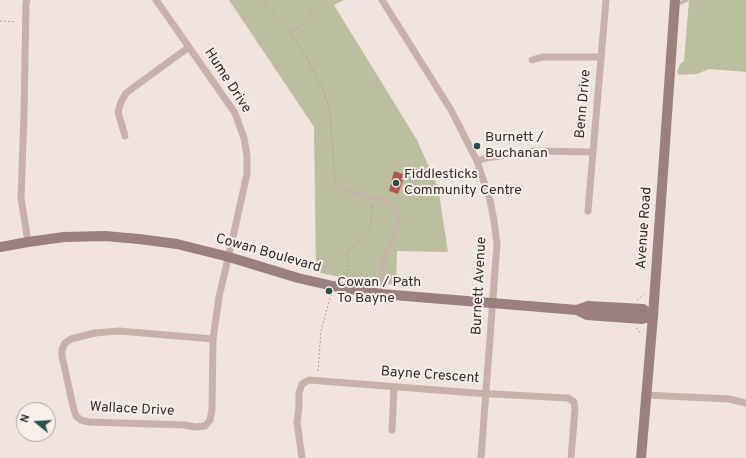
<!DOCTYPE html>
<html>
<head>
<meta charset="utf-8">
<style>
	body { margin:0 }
	#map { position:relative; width:746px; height:458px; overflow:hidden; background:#f1e4df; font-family:Overpass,sans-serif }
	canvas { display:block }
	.north { position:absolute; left:16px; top:402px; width:40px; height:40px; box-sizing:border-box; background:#f8efeb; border:1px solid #aaa19e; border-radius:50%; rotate:288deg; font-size:11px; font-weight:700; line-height:16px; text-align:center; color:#362b2a }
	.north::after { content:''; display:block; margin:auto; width:14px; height:18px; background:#23544b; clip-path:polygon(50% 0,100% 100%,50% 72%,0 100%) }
</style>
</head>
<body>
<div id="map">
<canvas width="746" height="458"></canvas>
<div class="north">N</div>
</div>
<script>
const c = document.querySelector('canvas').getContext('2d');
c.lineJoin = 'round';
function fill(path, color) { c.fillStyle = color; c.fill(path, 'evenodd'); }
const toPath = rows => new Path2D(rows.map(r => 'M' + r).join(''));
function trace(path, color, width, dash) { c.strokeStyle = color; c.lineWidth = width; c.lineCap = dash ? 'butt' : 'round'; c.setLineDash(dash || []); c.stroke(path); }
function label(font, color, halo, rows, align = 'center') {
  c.font = font + ' Overpass,sans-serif'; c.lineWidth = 4; c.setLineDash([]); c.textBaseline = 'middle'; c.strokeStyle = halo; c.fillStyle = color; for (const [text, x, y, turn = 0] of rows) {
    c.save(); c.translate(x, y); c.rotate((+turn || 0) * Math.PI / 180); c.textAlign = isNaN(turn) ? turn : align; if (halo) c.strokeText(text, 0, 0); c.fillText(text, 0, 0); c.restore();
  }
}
const green = toPath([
	[229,0,344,0,334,5,417,140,438,187,448,252,397,251,396,285,345,278,316,272,314,127],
	[689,0,746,0,746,72,709,69,697,74,679,75,677,72,680,64,684,61]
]);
const building = toPath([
	[394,171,403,174,401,180,403,180,398,194,389,191]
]);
const path = toPath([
	[261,0,290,32,308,60,324,92,330,112,335,182],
	[0,21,16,22],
	[290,32,299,28,311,13,326,0],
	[346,279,348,265,347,253,369,229,372,218,371,204],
	[637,300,644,294],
	[636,328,641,334],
	[318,371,321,331,331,295]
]);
const lane = toPath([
	[676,5,687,0],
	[335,188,382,200,392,205,398,213,399,223,395,234,387,249,384,259,381,293]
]);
const street = toPath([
	[27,0,26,3,24,115,21,198,28,242],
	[156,0,235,113,244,138,247,156,247,174,230,250,219,297,213,339,212,409,210,420,205,426,195,427,185,425,89,422,81,420,76,416,73,406,62,356,62,350,65,343,71,339,95,333,119,331,213,339],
	[382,0,451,110,477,161,490,200,494,221,497,244,481,458],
	[532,60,542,57,601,57],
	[125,136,118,112,121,102,126,93,189,47],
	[477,161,486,158,534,151,593,152],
	[588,211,606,0],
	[645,395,729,399,746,403],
	[392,430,394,387],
	[302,458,297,422,299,407,299,393,302,384,309,380,475,393,568,398,574,402,575,409,571,458]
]);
const secondary = toPath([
	[0,247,28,242,64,237,105,236,139,239,177,244,229,257,298,278,333,286,381,294,577,310,588,306,643,309,653,316],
	[577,310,587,315,642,319,653,316],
	[641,458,653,316,675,0]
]);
const markers = [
	[477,146,4,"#23544b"],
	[396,183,4,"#23544b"],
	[329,291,4,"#23544b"]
];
const streetNames = [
	["Hume Drive",227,81,57],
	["Benn Drive",584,104,-85],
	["Avenue Road",645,228,-86],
	["Cowan Boulevard",268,254,16],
	["Burnett Avenue",480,286,-87],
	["Bayne Crescent",430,376,4],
	["Wallace Drive",132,410,3]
];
const poiNames = [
	["Burnett /",485,138],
	["Buchanan",485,154],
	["Fiddlesticks",404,175],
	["Community Centre",404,191],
	["Cowan / Path",337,283],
	["To Bayne",337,299]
];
fill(green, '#bcbea0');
fill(building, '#bb5252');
trace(path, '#b39b96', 1, [2, 2]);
trace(lane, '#c8b1ab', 3.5);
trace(street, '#c8b1ab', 7);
trace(secondary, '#9b807d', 10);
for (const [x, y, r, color] of markers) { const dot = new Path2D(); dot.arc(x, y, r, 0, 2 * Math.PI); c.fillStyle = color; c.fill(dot); trace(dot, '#f8efeb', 1.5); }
label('14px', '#362b2a', '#f8efeb', streetNames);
label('14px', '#362b2a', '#f8efeb', poiNames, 'left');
</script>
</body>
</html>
